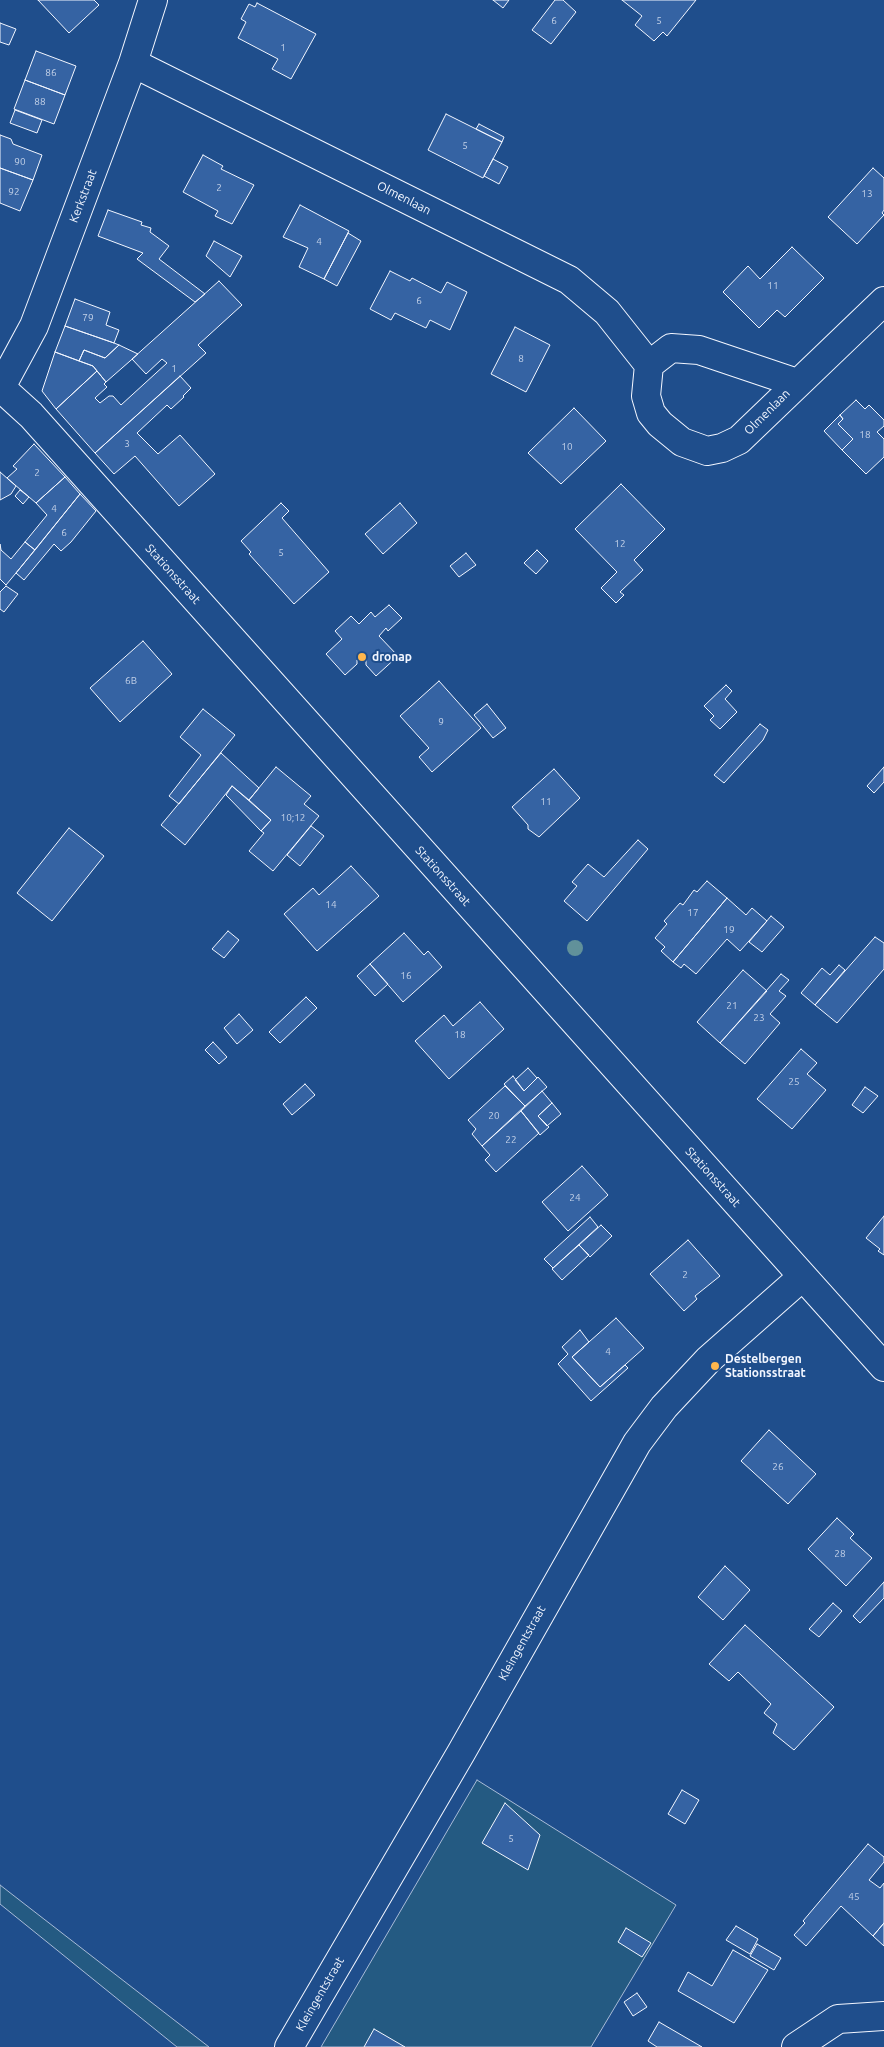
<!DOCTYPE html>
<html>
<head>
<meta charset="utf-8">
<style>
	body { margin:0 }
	canvas { display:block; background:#1f4e8c }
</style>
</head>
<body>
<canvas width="884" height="2047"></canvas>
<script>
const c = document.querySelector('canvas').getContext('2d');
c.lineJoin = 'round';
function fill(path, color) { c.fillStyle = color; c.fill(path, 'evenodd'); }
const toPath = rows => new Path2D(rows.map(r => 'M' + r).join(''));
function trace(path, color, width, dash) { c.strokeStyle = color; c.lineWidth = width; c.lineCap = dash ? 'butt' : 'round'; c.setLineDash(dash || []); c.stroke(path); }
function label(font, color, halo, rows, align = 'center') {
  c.font = font + ' Ubuntu,sans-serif'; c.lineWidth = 4; c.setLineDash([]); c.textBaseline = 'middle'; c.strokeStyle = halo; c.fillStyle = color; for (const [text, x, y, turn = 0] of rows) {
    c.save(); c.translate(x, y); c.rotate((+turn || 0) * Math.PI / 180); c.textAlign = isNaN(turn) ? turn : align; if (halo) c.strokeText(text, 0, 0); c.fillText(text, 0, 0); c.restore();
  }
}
const green = toPath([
	[477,1780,676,1905,591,2047,321,2047,477,1780],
	[0,1885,209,2047,177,2047,0,1904,0,1885]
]);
const building = toPath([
	[38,0,94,0,99,5,69,33,38,0],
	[493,0,509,0,503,8,493,0],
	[555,0,563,0,576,12,551,44,532,30,555,0],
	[622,0,696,0,667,36,663,32,654,41,635,25,642,16,622,0],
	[257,3,316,34,291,79,272,69,278,59,238,38,246,22,241,19,249,4,255,7,257,3],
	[0,23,16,29,9,45,0,42,0,23],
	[36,51,76,66,65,95,25,80,36,51],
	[25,80,65,95,54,124,14,109,25,80],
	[15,110,42,120,37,133,10,123,15,110],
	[446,114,502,142,483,178,428,150,446,114],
	[479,124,504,137,502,142,476,129,479,124],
	[0,135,11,139,13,144,42,155,33,180,0,168,0,135],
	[203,155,223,166,221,169,254,185,232,224,215,216,218,211,183,192,203,155],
	[493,159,508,167,499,184,484,176,493,159],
	[0,168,33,180,20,211,0,203,0,168],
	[873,168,884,178,884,210,882,213,884,215,857,244,828,217,873,168],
	[300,205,349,231,324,279,299,267,308,248,283,237,300,205],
	[108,210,142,222,141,225,151,228,150,232,169,246,159,259,205,294,195,302,137,259,143,253,98,236,108,210],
	[348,233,361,241,337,286,324,279,348,233],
	[214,241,242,256,230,277,206,256,214,241],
	[792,247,824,278,785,317,777,310,759,328,723,292,748,266,760,279,792,247],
	[390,271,410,281,412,278,441,293,447,282,467,292,450,330,430,320,426,328,395,313,391,320,370,309,390,271],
	[219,281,242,305,198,345,206,353,95,453,56,409,97,371,106,382,104,384,107,387,95,398,100,403,109,396,113,396,121,405,167,363,162,359,146,374,132,359,219,281],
	[75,299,110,312,106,325,119,330,114,343,65,326,75,299],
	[65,326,114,343,119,345,105,358,84,350,79,361,55,352,65,326],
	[515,327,550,345,526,392,491,374,515,327],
	[119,345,138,354,106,382,93,366,79,361,84,350,105,358,119,345],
	[55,352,93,366,97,371,56,409,42,391,55,352],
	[180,376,191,388,183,396,184,397,171,409,167,405,137,433,158,454,180,435,215,474,179,506,135,456,114,474,95,453,180,376],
	[856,400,865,409,869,405,884,420,884,426,877,432,884,439,884,457,866,474,842,450,853,439,838,424,843,419,840,415,856,400],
	[574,408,606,441,561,484,528,453,574,408],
	[840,415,843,419,838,424,853,439,842,450,824,431,840,415],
	[34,444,65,477,36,503,7,478,17,469,13,466,34,444],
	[0,472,16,486,11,494,0,500,0,472],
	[65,477,80,494,35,550,25,542,47,515,36,503,65,477],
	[621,484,665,529,634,560,643,570,620,592,624,595,616,603,601,588,617,572,575,529,621,484],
	[20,490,29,497,23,504,15,496,20,490],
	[80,494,96,511,71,542,61,551,54,544,24,580,16,573,80,494],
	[281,503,289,511,282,518,329,572,294,604,249,554,251,552,241,541,281,503],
	[400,503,417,523,383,554,365,534,400,503],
	[25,542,35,550,6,585,0,579,0,544,1,550,11,559,25,542],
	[537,550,548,561,536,574,524,563,537,550],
	[466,553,476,565,459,577,450,566,466,553],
	[6,586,18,594,4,612,0,609,0,592,6,586],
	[389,605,402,618,388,631,386,628,379,636,398,656,376,676,366,665,366,660,357,660,357,664,345,675,326,654,342,639,335,631,351,616,359,624,371,612,375,617,389,605],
	[143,641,172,674,120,722,90,688,143,641],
	[439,681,481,728,432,772,419,757,429,748,400,716,439,681],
	[726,685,732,691,725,699,737,712,720,729,710,720,714,716,704,706,726,685],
	[487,704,506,728,493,738,474,715,487,704],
	[203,709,235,735,179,804,169,796,201,755,180,737,203,709],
	[760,724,768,730,763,740,724,783,714,775,760,724],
	[221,753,259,788,249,800,232,786,185,845,161,825,221,753],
	[276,767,311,796,304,804,319,816,273,871,249,851,264,833,261,831,271,820,249,800,276,767],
	[884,767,884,782,874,793,867,786,884,767],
	[554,769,580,798,539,837,528,829,528,825,512,807,554,769],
	[232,786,271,820,261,831,226,795,232,786],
	[311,826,324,836,300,866,287,855,311,826],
	[69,828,104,856,52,921,17,893,69,828],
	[638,840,648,849,587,921,564,901,577,886,572,882,588,864,604,877,638,840],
	[351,866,379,896,317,951,284,914,313,888,319,895,351,866],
	[707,881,727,898,673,962,661,951,665,947,655,938,667,924,664,921,680,903,683,905,694,890,697,892,707,881],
	[727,898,746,915,752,908,767,921,740,951,727,939,696,974,684,964,681,968,673,962,727,898],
	[771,916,784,927,762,952,749,942,771,916],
	[228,931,239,940,224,958,212,949,228,931],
	[404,933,424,955,428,951,442,967,403,1002,370,964,404,933],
	[875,937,884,943,884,969,837,1023,815,1005,875,937],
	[370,964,388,984,375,996,357,976,370,964],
	[839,965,845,970,815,1005,801,993,822,968,830,975,839,965],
	[743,970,767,991,720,1043,697,1022,743,970],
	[781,974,789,980,779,991,786,996,770,1014,780,1023,745,1064,720,1043,781,974],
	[306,997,317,1008,280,1043,269,1032,306,997],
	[480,1002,504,1029,449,1079,415,1041,444,1015,453,1026,480,1002],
	[239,1014,253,1030,237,1044,224,1028,239,1014],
	[213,1042,227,1057,219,1064,205,1050,213,1042],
	[801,1049,817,1063,807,1074,826,1090,792,1129,757,1099,801,1049],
	[528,1068,537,1078,524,1091,515,1080,528,1068],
	[513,1076,524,1091,538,1077,547,1087,525,1106,504,1084,513,1076],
	[305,1084,315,1095,292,1115,283,1104,305,1084],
	[505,1086,525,1106,482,1146,472,1134,476,1129,468,1120,505,1086],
	[865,1087,878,1096,863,1113,852,1105,865,1087],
	[542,1091,552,1103,538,1116,549,1127,540,1135,521,1111,542,1091],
	[552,1103,561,1114,547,1126,538,1116,552,1103],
	[521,1111,539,1133,496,1172,485,1160,490,1155,482,1146,521,1111],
	[582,1166,608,1195,568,1231,542,1202,582,1166],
	[884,1216,884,1255,878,1251,880,1249,866,1238,884,1216],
	[590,1217,598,1227,553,1268,544,1259,590,1217],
	[601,1225,612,1236,590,1257,579,1245,601,1225],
	[688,1240,720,1276,695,1296,697,1299,684,1311,650,1274,688,1240],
	[579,1245,589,1255,562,1280,552,1269,579,1245],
	[616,1318,644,1348,600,1387,572,1357,616,1318],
	[580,1330,589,1342,572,1357,600,1387,625,1365,628,1368,591,1401,558,1364,568,1354,562,1347,580,1330],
	[769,1430,816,1474,788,1504,741,1461,769,1430],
	[837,1518,854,1534,850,1538,872,1558,846,1586,808,1549,837,1518],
	[725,1566,750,1590,723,1620,698,1597,725,1566],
	[884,1582,884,1598,860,1623,853,1616,884,1582],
	[833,1603,842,1611,819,1637,809,1629,833,1603],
	[745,1625,834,1707,794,1750,773,1733,777,1724,764,1713,771,1704,738,1672,729,1681,709,1664,745,1625],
	[682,1790,699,1800,685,1824,668,1814,682,1790],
	[505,1803,540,1835,528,1870,482,1843,505,1803],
	[868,1844,884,1857,884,1862,869,1880,880,1888,884,1883,884,1923,873,1936,841,1906,806,1946,794,1935,805,1923,803,1921,868,1844],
	[884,1923,884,1946,873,1936,884,1923],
	[736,1926,758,1939,750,1954,726,1940,736,1926],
	[626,1928,651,1943,642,1957,618,1942,626,1928],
	[757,1944,781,1958,774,1970,750,1956,757,1944],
	[733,1950,768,1970,734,2023,678,1991,688,1972,712,1986,733,1950],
	[637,1993,647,2007,633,2016,624,2002,637,1993],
	[659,2022,702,2047,657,2047,648,2041,659,2022],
	[374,2029,405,2047,364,2047,374,2029]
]);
const minor = toPath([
	[133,63,569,280,607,312,649,365],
	[797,383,699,350,671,348,649,365,646,396,651,413,660,424,682,442,707,451,722,448,739,440,884,301],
	[0,387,31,415,884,1367],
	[1,387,34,326,133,63,153,0],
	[289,2047,461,1753,637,1443,664,1407,708,1360,802,1277],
	[796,2047,838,2019,884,2016]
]);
const trees = [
	[575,948]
];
const markers = [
	[362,657,5,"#ffb74d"],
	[715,1366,5,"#ffb74d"]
];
const numberNames = [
	["6",554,21],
	["5",659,21],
	["1",283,48],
	["86",51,73],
	["88",40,102],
	["5",465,146],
	["90",20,162],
	["2",219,188],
	["92",14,192],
	["13",867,194],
	["4",319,242],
	["11",773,286],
	["6",419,301],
	["79",88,318],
	["8",521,359],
	["1",174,369],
	["18",865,435],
	["3",127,444],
	["10",567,447],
	["2",37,473],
	["4",54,509],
	["6",64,533],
	["12",620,544],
	["5",281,553],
	["6B",131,681],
	["9",441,722],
	["11",546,802],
	["10;12",293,818],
	["14",331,905],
	["17",693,913],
	["19",729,930],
	["16",406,976],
	["21",732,1006],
	["23",759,1018],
	["18",460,1035],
	["25",794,1082],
	["20",494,1116],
	["22",511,1140],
	["24",575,1198],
	["2",685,1275],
	["4",608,1352],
	["26",778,1467],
	["28",840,1554],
	["5",511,1839],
	["45",854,1897]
];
const streetNames = [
	["Kerkstraat",83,196,-69],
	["Olmenlaan",404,198,27],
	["Olmenlaan",767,412,-45],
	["Stationsstraat",173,574,48],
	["Stationsstraat",443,876,48],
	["Stationsstraat",713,1177,48],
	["Kleingentstraat",522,1643,-61],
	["Kleingentstraat",320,1994,-60]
];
const poiNames = [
	["dronap",372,657],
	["Destelbergen",725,1359],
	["Stationsstraat",725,1373]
];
fill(green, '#245a82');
trace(green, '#a8bbd7', 1);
fill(building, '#3563a3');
trace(building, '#f2f6ff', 1);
trace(minor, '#f2f6ff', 30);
trace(minor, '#1f4e8c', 28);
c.fillStyle = '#61919a';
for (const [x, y] of trees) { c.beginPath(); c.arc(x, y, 8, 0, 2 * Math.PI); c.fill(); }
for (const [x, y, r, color] of markers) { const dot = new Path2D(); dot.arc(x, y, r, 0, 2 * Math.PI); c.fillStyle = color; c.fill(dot); trace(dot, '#1f4e8c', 2); }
label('10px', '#c3d1e8', null, numberNames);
label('12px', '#f2f6ff', '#1f4e8c', streetNames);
label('bold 12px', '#f2f6ff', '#1f4e8c', poiNames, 'left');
</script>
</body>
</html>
